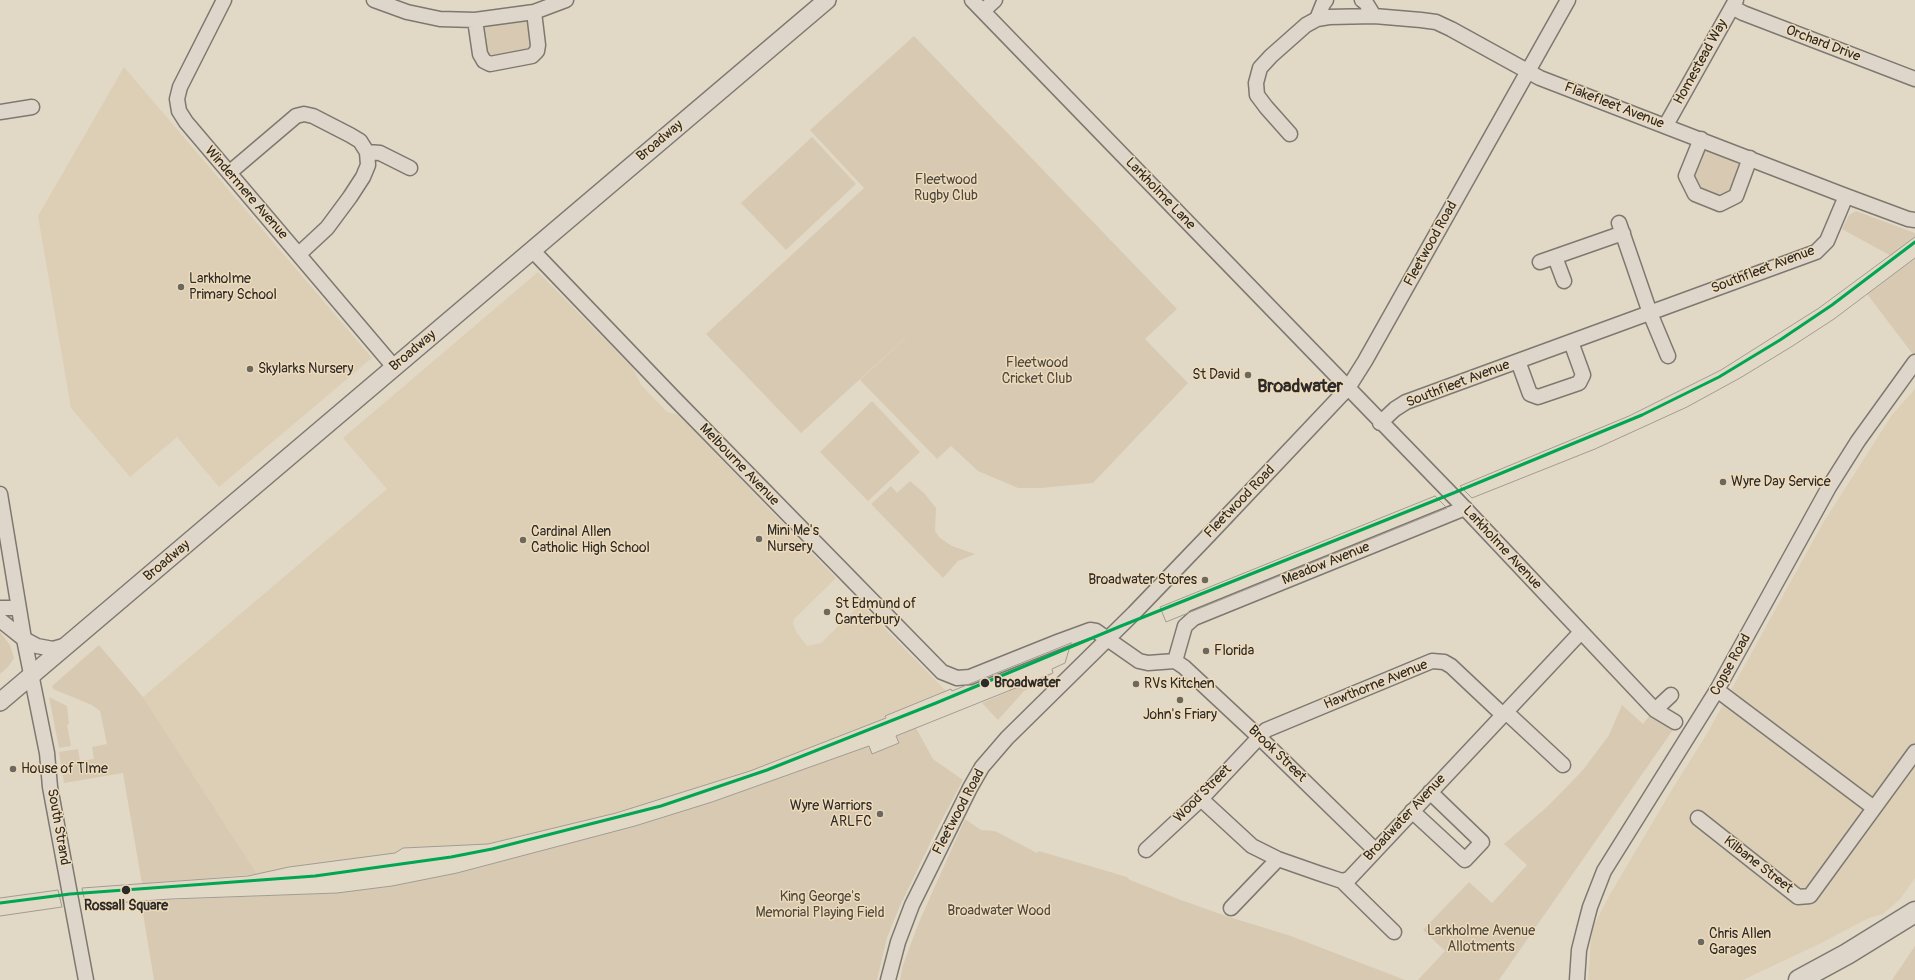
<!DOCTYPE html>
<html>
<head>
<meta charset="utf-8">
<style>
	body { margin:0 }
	canvas { display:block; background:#e2d8c6 }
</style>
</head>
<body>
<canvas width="1915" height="980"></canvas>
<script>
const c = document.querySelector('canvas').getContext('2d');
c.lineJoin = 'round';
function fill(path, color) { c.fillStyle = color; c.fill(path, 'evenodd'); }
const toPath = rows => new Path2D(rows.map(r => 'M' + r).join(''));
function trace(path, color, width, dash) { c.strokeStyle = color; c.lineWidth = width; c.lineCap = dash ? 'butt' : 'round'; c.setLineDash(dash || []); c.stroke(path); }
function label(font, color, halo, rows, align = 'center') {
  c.font = font + ' Pangolin,sans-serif'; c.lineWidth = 3; c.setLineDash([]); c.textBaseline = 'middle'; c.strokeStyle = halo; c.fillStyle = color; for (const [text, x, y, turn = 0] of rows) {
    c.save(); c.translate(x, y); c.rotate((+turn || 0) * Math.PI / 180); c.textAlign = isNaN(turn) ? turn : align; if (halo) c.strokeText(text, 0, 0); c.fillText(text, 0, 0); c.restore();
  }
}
const built = toPath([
	[124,67,372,358,219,487,177,437,130,477,71,408,38,216],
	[538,272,633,368,641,385,667,412,678,415,836,578,794,619,793,624,797,633,807,646,821,643,861,604,946,691,885,716,886,718,750,771,616,813,488,844,403,848,395,853,289,867,257,874,143,697,387,489,343,438],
	[1915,389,1915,878,1900,899,1883,914,1869,918,1819,944,1743,980,1588,980,1592,929,1609,896,1673,788,1708,732,1823,523,1892,415]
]);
const green = toPath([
	[534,12,537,51,490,64,475,20],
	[914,36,1177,309,1145,339,1188,383,1093,483,1041,488,1018,488,978,471,951,446,937,459,860,380,928,317,801,433,706,334,864,188,810,130],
	[812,137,856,184,786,250,741,203],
	[1701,139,1750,158,1736,196,1720,204,1695,194,1686,176],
	[1856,211,1915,233,1915,237,1891,256,1842,229,1849,215],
	[1915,258,1915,357,1867,294],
	[872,401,920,452,868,501,820,452],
	[910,481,924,493,936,508,935,531,940,538,952,546,975,554,958,561,943,578,871,504,891,486,897,493],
	[0,632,10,645,14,658,8,667,0,674],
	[99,645,143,697,257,874,142,884,123,773,64,783,59,752,78,749,80,761,94,759,92,747,107,744,100,711,92,705,53,689,52,686],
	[1053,673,1041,683,1024,691,998,720,982,703],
	[49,697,67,706,69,724,67,725,71,746,59,748],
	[1622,705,1643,724,1653,711,1677,724,1499,980,1418,980,1445,951,1423,930,1469,882,1492,903,1527,865,1504,844,1548,806,1583,770,1609,735],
	[916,728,933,759,963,780,937,829,899,908,887,938,877,980,154,980,141,901,337,893,392,886,457,873,635,826,712,802,869,746,873,754,899,743,896,736],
	[965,819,981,830,995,831,1037,853,1039,851,1127,877,1130,880,1181,900,1226,916,1291,936,1405,980,900,980,903,965,919,922],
	[1915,946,1915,980,1892,980]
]);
const minor = toPath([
	[224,0,180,87,177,99,179,111,186,122,394,367],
	[374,0,407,12,440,19,475,20,534,12,566,0],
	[972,0,1457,500,1655,710,1675,722],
	[1362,0,1366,3,1374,16],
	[1732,7,1743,13,1915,79],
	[983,11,995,0],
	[1317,19,1323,4,1326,0],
	[475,20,480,54,484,61,490,64,532,56,537,51,538,45,534,12],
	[0,112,32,107],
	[1666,125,1736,0],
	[1290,134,1266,107,1257,95,1256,83,1260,68,1271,56,1306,25,1317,19,1329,17,1374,16,1421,20,1436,22,1451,29,1540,78,1846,196,1908,219,1915,220],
	[1701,139,1686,176,1695,194,1720,204,1736,196,1750,158],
	[229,173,289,122,296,116,304,114,313,116,350,135,360,141,367,152,380,153,410,168],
	[1619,223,1650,313,1668,356],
	[532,250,672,396,942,672,957,678,970,677,1060,641,1090,630,1096,631,1139,661,1148,663,1175,661,1184,667,1259,737,1375,850],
	[299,254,327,228,350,197,363,177,368,165,367,152],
	[1555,257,1564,281],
	[1540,262,1623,233],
	[1518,361,1530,394,1538,397,1579,383,1583,375,1571,342],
	[1380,423,1395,409,1406,402,1816,252,1827,241,1846,196],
	[0,494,24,639,47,753,50,787,86,980],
	[0,608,19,608],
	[0,620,24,639,37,646,53,649,67,645],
	[1175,661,1185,626,1194,618,1465,508],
	[1717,690,1874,808],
	[1655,710,1671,695],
	[1506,712,1563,765],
	[1201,799,1252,846,1278,859,1318,873,1342,881,1349,879,1581,632],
	[1412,811,1465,860,1482,842,1430,792],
	[1698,818,1798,897,1810,896,1915,752],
	[1146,850,1201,799,1266,730,1432,661,1444,662,1451,666,1503,715],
	[1342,881,1394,932],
	[1231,908,1278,859],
	[888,980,898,942,912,905,970,788,982,767,1007,738,1134,613,1208,536,1348,388,1365,361,1568,0],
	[1577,980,1579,950,1584,930,1590,907,1604,871,1717,690,1829,487,1858,441,1915,362]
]);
const major = toPath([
	[0,702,827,0]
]);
const highway = toPath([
	[1799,980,1847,954,1915,912]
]);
const tram = toPath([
	[1915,237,1819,308,1721,370,1629,416,1460,486,1472,498,1595,449,1687,407,1740,378,1791,347,1834,319,1915,258],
	[1435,496,1447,508,1166,622,1160,607,1435,496],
	[1071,643,1065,663,1052,669,1053,673,896,736,899,743,872,754,869,746,712,802,635,826,457,873,392,886,337,893,171,899,86,905,85,902,82,888,248,876,289,867,395,853,403,848,488,844,616,813,750,771,886,718,885,716,951,689,952,691,1071,643],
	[0,898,58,890,62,907,0,916]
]);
const tram1 = toPath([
	[0,903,70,894,315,876,451,857,492,849,661,806,767,770,936,703,1121,626,1451,494,1642,415,1719,377,1780,340,1832,305,1915,242]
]);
const markers = [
	[181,287,4,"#6b6861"],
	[250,369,4,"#6b6861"],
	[1248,375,4,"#6b6861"],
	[1723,482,4,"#6b6861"],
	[759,539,4,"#6b6861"],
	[523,540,4,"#6b6861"],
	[1205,580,4,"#6b6861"],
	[827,612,4,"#6b6861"],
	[1206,651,4,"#6b6861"],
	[985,683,5,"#2b2b2b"],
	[1136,684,4,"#6b6861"],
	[1180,700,4,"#6b6861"],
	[13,769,4,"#6b6861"],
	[880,814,4,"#6b6861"],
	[126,890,5,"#2b2b2b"],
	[1701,942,4,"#6b6861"]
];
const streetNames = [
	["Orchard Drive",1823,44,21],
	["Homestead Way",1701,62,-61],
	["Flakefleet Avenue",1614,106,21],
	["Broadway",660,141,-40],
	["Windermere Avenue",246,193,49],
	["Larkholme Lane",1160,194,46],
	["Fleetwood Road",1431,244,-61],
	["Southfleet Avenue",1763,270,-21],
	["Broadway",413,351,-40],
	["Southfleet Avenue",1458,384,-21],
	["Melbourne Avenue",739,465,46],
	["Fleetwood Road",1240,502,-46],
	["Larkholme Avenue",1502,548,47],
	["Broadway",167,561,-40],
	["Meadow Avenue",1326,564,-22],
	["Copse Road",1731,665,-61],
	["Hawthorne Avenue",1376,685,-22],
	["Brook Street",1277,754,44],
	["Wood Street",1203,794,-45],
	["Fleetwood Road",959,812,-62],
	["Broadwater Avenue",1405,818,-47],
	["South Strand",58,827,80],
	["Kilbane Street",1758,865,38]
];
const parkNames = [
	["Fleetwood",946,180],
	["Rugby Club",946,196],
	["Fleetwood",1037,363],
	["Cricket Club",1037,379],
	["King George's",820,897],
	["Memorial Playing Field",820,913],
	["Broadwater Wood",999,911],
	["Larkholme Avenue",1481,931],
	["Allotments",1481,947]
];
const poiNames = [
	["Larkholme",189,279],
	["Primary School",189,295],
	["Skylarks Nursery",258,369],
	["St David",1240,375,"right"],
	["Wyre Day Service",1731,482],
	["Mini Me's",767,531],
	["Nursery",767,547],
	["Cardinal Allen",531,532],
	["Catholic High School",531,548],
	["Broadwater Stores",1197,580,"right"],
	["St Edmund of",835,604],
	["Canterbury",835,620],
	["Florida",1214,651],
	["RVs Kitchen",1144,684],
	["John's Friary",1180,715,"center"],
	["House of TIme",21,769],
	["Wyre Warriors",872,806,"right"],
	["ARLFC",872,822,"right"],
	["Chris Allen",1709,934],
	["Garages",1709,950]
];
const stopNames = [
	["Broadwater",994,683],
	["Rossall Square",126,906,"center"]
];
const districtNames = [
	["Broadwater",1300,387]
];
fill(built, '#ddcfb6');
fill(green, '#d8cab2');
trace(minor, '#7d7971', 17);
trace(major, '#7d7971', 20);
trace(highway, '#7d7971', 23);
trace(minor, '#ded6ca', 14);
trace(major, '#ded6ca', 17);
trace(highway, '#ded6ca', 20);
trace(tram, '#a19c94', 1);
trace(tram1, '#00a651', 3);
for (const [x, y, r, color] of markers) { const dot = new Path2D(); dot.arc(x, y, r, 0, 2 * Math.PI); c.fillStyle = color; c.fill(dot); trace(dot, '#efdbb9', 1.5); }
label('14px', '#2b2b2b', '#efdbb9', streetNames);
label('14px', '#4c4943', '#efdbb9', parkNames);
label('14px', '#2b2b2b', '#efdbb9', poiNames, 'left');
label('bold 14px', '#2b2b2b', '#efdbb9', stopNames, 'left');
label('bold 18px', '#2b2b2b', '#efdbb9', districtNames);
</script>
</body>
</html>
